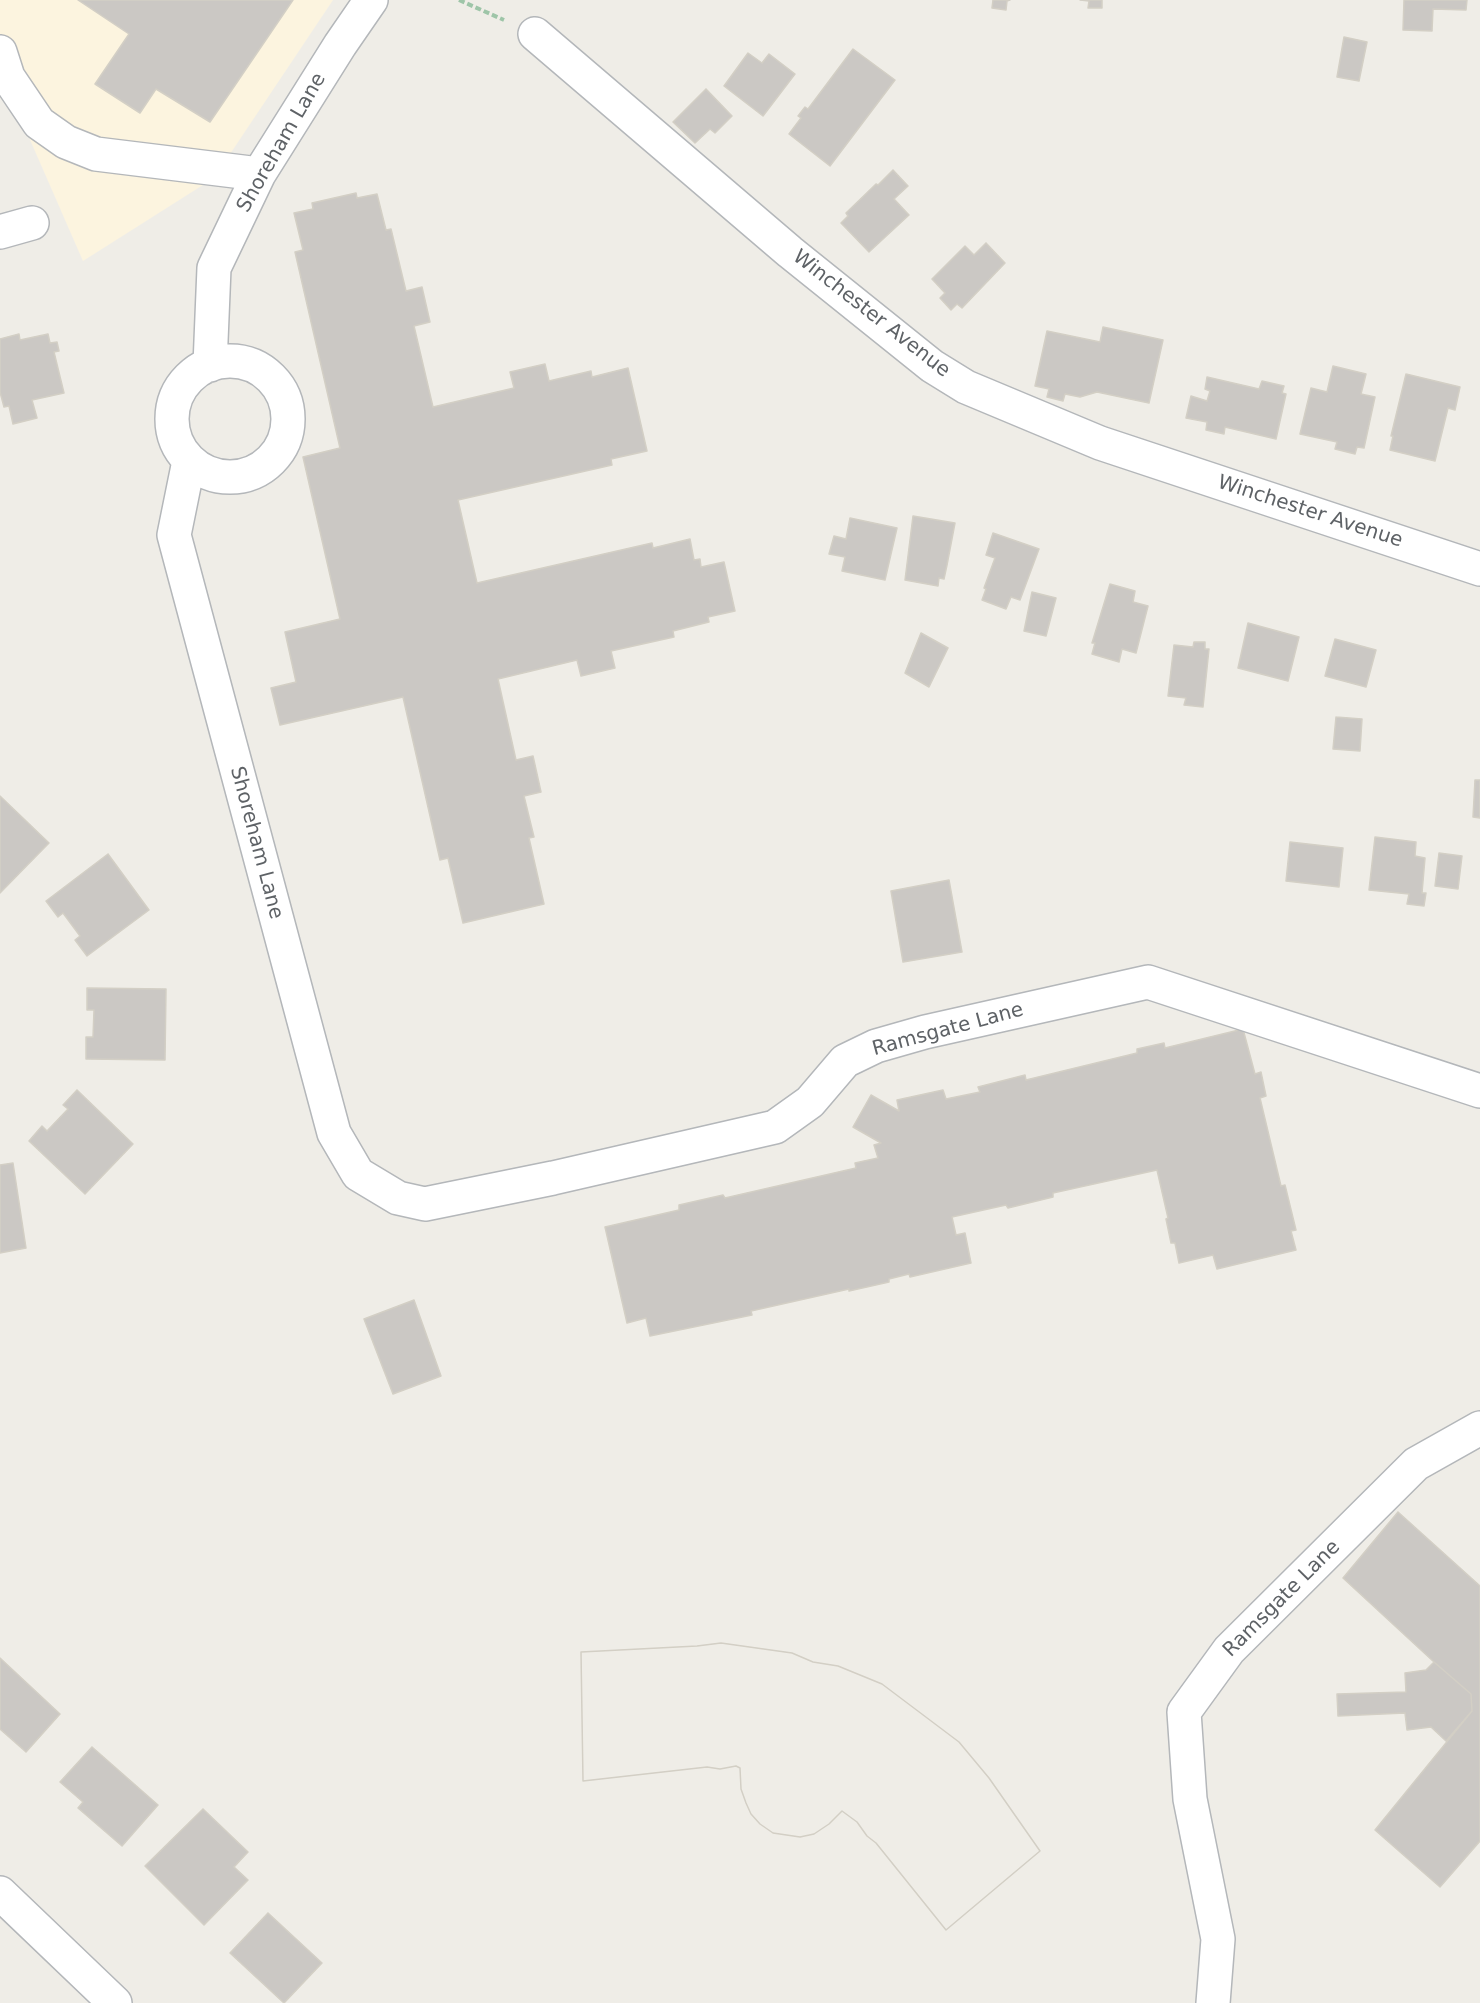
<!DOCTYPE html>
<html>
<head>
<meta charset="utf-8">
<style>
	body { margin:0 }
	canvas { display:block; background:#efede7 }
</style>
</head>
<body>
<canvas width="1480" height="2003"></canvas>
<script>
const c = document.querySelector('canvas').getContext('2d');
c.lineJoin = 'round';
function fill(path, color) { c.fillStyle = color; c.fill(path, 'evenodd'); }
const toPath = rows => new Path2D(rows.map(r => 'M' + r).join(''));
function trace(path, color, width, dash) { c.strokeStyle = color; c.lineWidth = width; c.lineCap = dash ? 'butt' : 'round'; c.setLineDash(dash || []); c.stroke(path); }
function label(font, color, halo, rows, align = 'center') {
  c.font = font + ' "DejaVu Sans",sans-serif'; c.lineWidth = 5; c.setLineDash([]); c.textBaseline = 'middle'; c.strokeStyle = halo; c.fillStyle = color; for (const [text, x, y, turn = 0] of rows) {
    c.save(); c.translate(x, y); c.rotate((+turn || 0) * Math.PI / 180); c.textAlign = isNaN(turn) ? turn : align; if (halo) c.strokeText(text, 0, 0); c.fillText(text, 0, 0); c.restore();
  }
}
const commercial = toPath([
	[0,0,333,0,214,178,83,261,0,71]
]);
const building = toPath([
	[78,0,293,0,210,122,156,89,140,113,95,84,129,34,78,0],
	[993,0,1010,0,1007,1,1006,10,992,8,993,0],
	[1080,0,1102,0,1102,8,1088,8,1089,1,1080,0],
	[1404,0,1467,0,1466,10,1433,9,1432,31,1403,30,1404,0],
	[1344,37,1367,42,1359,81,1337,77,1344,37],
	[853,49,895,80,830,166,789,134,801,118,798,116,805,107,808,109,853,49],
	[748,53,762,63,769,54,795,74,763,116,724,86,748,53],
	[706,89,732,116,715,133,710,129,695,143,673,122,706,89],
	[893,170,908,186,894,199,909,215,869,252,841,223,848,216,846,213,876,184,878,185,893,170],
	[356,193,357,198,377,194,386,230,391,229,406,291,422,287,430,322,414,326,433,407,514,388,510,372,545,364,549,381,591,371,592,377,628,368,647,451,611,459,612,465,458,500,477,583,652,543,653,548,690,539,694,560,700,559,701,567,724,562,735,611,708,617,709,622,673,631,674,637,611,651,615,668,581,676,577,660,498,679,516,760,533,756,541,792,524,796,534,837,529,838,544,904,463,923,448,858,440,860,403,697,280,725,271,688,296,682,285,632,340,619,303,457,340,448,295,252,303,250,294,213,313,209,312,203,356,193],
	[986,243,1005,263,962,308,957,304,951,310,940,298,945,293,932,279,965,246,974,255,986,243],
	[1103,327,1163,340,1149,403,1097,392,1080,397,1065,394,1063,401,1047,397,1049,389,1035,386,1047,331,1100,342,1103,327],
	[19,334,20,340,48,334,50,343,57,342,59,351,54,352,64,393,32,400,37,418,13,424,9,406,4,407,0,392,0,339,19,334],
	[1333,366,1366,374,1361,394,1375,397,1364,448,1357,447,1355,454,1335,449,1337,442,1300,434,1311,388,1327,392,1333,366],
	[1406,374,1460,387,1455,410,1448,408,1435,461,1390,450,1393,436,1391,436,1406,374],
	[1207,377,1259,389,1262,381,1284,386,1282,393,1286,394,1276,439,1225,427,1224,434,1206,430,1207,422,1186,418,1191,396,1207,401,1210,391,1205,389,1207,377],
	[913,516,955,523,947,565,944,579,939,578,938,586,905,580,913,516],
	[850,518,897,528,885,580,842,571,845,557,829,554,834,536,846,539,850,518],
	[993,533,1039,549,1020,600,1011,597,1006,609,982,600,986,589,984,588,995,558,986,555,993,533],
	[1110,584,1135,591,1133,602,1148,606,1136,653,1122,649,1119,662,1092,654,1095,643,1092,643,1110,584],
	[1032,592,1056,598,1046,636,1024,631,1032,592],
	[1248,623,1299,637,1288,681,1238,668,1248,623],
	[921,633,948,648,929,687,905,673,921,633],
	[1335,639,1376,650,1366,687,1325,676,1335,639],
	[1194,642,1205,642,1205,649,1209,649,1203,707,1184,705,1186,698,1168,696,1174,645,1193,647,1194,642],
	[1336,717,1362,719,1360,751,1333,749,1336,717],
	[1475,780,1480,780,1480,818,1473,817,1475,780],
	[0,796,49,843,0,893,0,796],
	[1375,837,1416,842,1415,856,1425,858,1422,893,1426,893,1424,906,1407,904,1409,894,1369,890,1375,837],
	[1290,842,1343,848,1339,887,1286,881,1290,842],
	[1439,853,1462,856,1458,889,1435,886,1439,853],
	[108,854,149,910,87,956,75,940,80,936,63,913,58,917,46,901,108,854],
	[949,880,962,952,903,962,891,891,949,880],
	[87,988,166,989,165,1060,86,1059,86,1037,93,1037,94,1010,87,1010,87,988],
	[1243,1029,1255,1074,1261,1072,1266,1096,1260,1098,1281,1186,1285,1185,1296,1230,1291,1231,1296,1250,1217,1269,1213,1255,1179,1263,1175,1243,1171,1243,1166,1219,1168,1218,1157,1170,1053,1193,1053,1197,1008,1208,1006,1205,952,1217,956,1235,965,1233,971,1263,910,1277,909,1274,889,1279,889,1282,849,1291,849,1289,751,1311,752,1315,650,1336,646,1318,627,1323,605,1227,679,1210,679,1205,723,1195,725,1198,856,1168,855,1163,878,1158,874,1145,881,1143,853,1127,871,1095,899,1111,897,1100,943,1090,946,1099,980,1092,978,1087,1025,1075,1026,1080,1137,1053,1137,1049,1164,1043,1165,1048,1243,1029],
	[77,1090,133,1144,85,1194,29,1141,42,1126,47,1131,68,1109,63,1105,77,1090],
	[13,1163,26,1248,0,1253,0,1165,13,1163],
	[414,1300,441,1376,393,1394,364,1319,414,1300],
	[1398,1512,1480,1586,1480,1841,1440,1887,1375,1830,1472,1711,1471,1694,1434,1662,1343,1578,1398,1512],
	[721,1643,792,1653,813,1662,838,1666,882,1684,959,1742,989,1778,1040,1851,946,1930,876,1843,867,1836,857,1822,842,1811,829,1824,814,1834,800,1837,773,1833,760,1824,751,1814,746,1803,741,1789,740,1768,736,1766,720,1769,707,1767,583,1781,581,1652,697,1646,721,1643],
	[721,1643,792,1653,813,1662,838,1666,882,1684,959,1742,989,1778,1040,1851,946,1930,876,1843,867,1836,857,1822,842,1811,829,1824,814,1834,800,1837,773,1833,760,1824,751,1814,746,1803,741,1789,740,1768,736,1766,720,1769,707,1767,583,1781,581,1652,697,1646,721,1643],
	[0,1658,60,1714,26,1752,0,1729,0,1658],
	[1434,1662,1471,1694,1472,1711,1446,1741,1431,1727,1407,1730,1405,1713,1338,1716,1337,1694,1406,1692,1405,1673,1426,1670,1434,1662],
	[92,1747,158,1805,122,1846,78,1808,83,1802,60,1782,92,1747],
	[203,1809,248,1852,234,1867,248,1880,204,1925,145,1866,203,1809],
	[268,1913,322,1963,284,2003,230,1953,268,1913]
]);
const path = toPath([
	[459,0,504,20]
]);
const minor = toPath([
	[535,34,790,252,932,366,966,387,1100,443,1480,569],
	[0,52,8,77,39,123,66,142,96,154,259,174],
	[0,232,32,223],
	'172 419a58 58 0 1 1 116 0a58 58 0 1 1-116 0Z',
	[210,365,214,268,259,174,340,45,371,0],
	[189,461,174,535,334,1133,358,1174,398,1198,425,1204,553,1178,775,1127,810,1102,845,1061,876,1046,925,1032,1148,982,1480,1091],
	[0,1893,115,2003],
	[1213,2003,1218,1939,1190,1799,1184,1712,1229,1650,1416,1464,1480,1428]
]);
const streetNames = [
	["Shoreham Lane",282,143,-60],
	["Winchester Avenue",871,314,38],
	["Winchester Avenue",1310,512,18],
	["Shoreham Lane",256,843,75],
	["Ramsgate Lane",948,1030,-15],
	["Ramsgate Lane",1282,1599,-45]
];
fill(commercial, '#fcf4df');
fill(building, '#cbc8c4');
trace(building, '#d3cfc5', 1.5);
trace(minor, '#b4b7ba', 36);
trace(path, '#9ec5a8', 4, [6, 3]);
trace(minor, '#fff', 33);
label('20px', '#5e6266', '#fff', streetNames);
</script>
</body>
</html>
